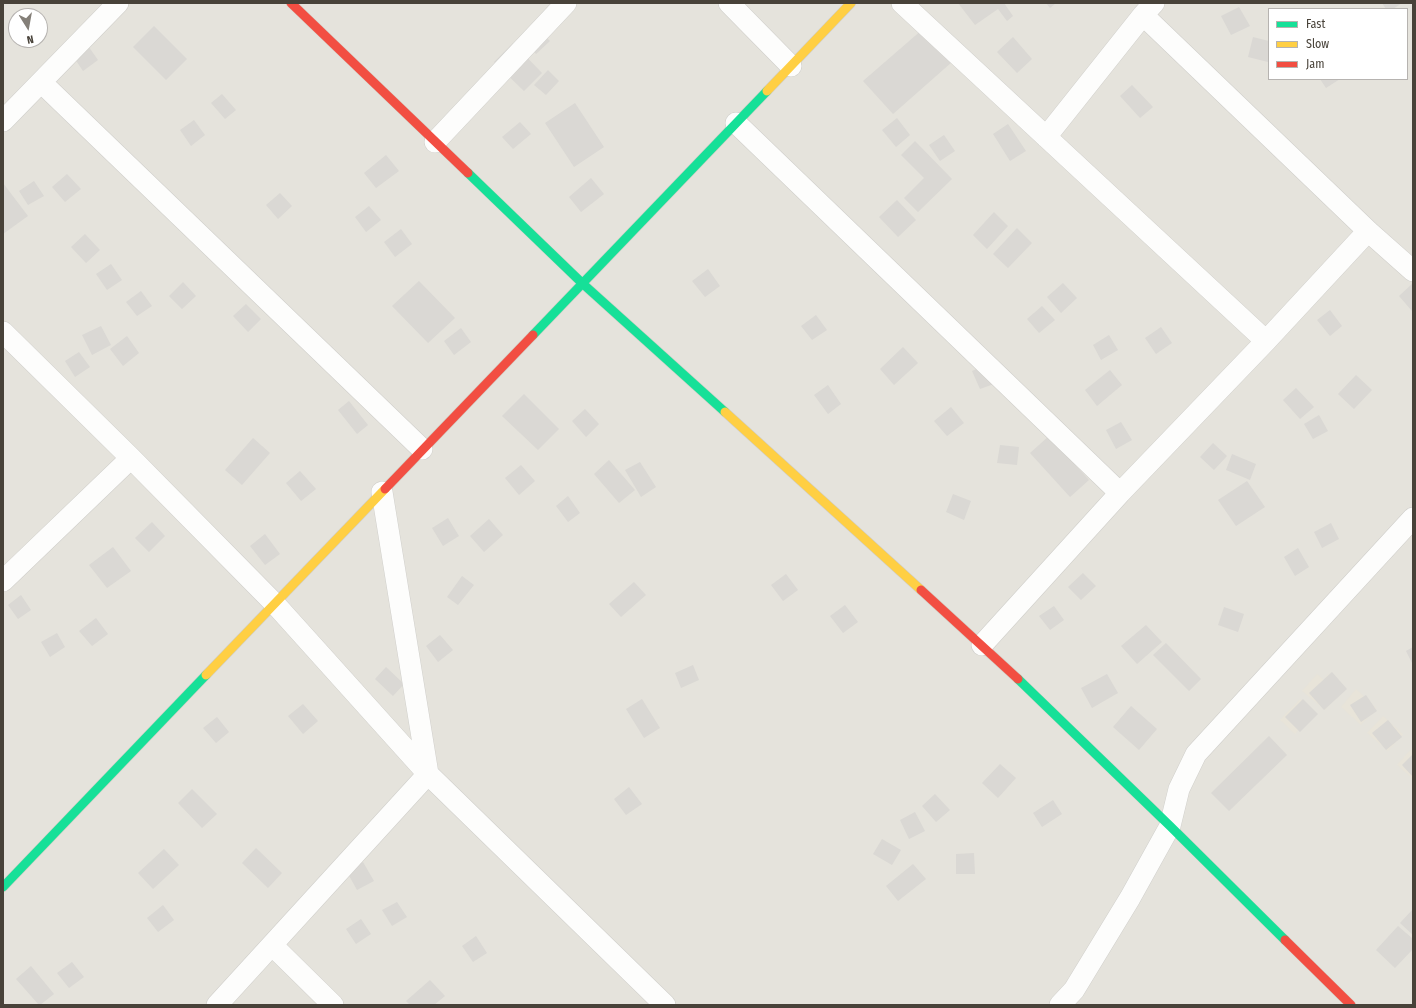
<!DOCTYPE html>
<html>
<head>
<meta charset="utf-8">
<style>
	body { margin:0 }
	#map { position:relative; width:1416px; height:1008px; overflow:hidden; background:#f2f1ed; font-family:"Fira Sans Condensed",sans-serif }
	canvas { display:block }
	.frame { position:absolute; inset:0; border:4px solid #484239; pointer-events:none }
	.legend { position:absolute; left:1268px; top:8px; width:140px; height:72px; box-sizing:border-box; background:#fff; border:1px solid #b6b3b0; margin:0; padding:5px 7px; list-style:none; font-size:12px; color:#484239 }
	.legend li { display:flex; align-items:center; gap:8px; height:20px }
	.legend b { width:20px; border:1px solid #b6b3b0 }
	.north { position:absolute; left:8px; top:8px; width:40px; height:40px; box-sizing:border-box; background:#fff; border:1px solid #b6b3b0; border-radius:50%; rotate:169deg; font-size:11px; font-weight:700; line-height:16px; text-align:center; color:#484239 }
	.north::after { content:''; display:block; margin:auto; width:14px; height:18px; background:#847f78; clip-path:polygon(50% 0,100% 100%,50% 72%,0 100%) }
</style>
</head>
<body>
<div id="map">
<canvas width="1416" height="1008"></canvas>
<div class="frame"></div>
<ul class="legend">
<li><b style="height:5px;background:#16e098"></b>Fast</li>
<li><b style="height:5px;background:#ffcf43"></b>Slow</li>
<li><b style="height:5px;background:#f24e42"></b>Jam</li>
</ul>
<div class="north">N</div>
</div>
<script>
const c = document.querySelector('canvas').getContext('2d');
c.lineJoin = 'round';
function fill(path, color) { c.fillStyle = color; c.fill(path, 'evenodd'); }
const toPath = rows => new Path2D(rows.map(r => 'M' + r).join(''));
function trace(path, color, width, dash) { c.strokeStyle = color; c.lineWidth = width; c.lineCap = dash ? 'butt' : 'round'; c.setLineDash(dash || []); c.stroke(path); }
const residential = toPath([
	[3,3,1413,3,1413,1005,3,1005],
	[1269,9,1407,9,1407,79,1269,79],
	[16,16,40,16,40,40,16,40]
]);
const education = toPath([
	[1317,674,1324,680,1328,674,1344,687,1325,710,1302,691],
	[1356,689,1376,708,1361,725,1341,707],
	[1300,699,1315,712,1295,734,1280,720],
	[1383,716,1403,734,1388,751,1367,733],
	[1412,748,1413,748,1413,779,1397,765]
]);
const building = toPath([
	[958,3,1004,3,1013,16,1007,21,998,9,975,25],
	[1046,3,1056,3,1050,8],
	[1382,3,1402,3,1393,9,1386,9],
	[1239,7,1250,26,1231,35,1221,16],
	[154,26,187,59,166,80,133,47],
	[537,28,550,41,536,54,524,41],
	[923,29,952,62,893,114,863,81],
	[1013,37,1032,59,1017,73,997,52],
	[1253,37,1269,41,1268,62,1248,57],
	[86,43,98,60,83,71,71,53],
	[513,43,542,73,524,91,494,62],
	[548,70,559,81,546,95,534,85],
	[1320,79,1340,79,1326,88],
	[1132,85,1153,107,1140,118,1120,96],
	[222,94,236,110,225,119,211,103],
	[575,103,604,147,574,167,545,123],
	[897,118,910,135,896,147,882,130],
	[194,120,205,135,191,146,180,130],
	[520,122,531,134,513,149,502,137],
	[1008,124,1026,151,1010,161,993,134],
	[944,135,955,151,940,161,929,145],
	[915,141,952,179,918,212,904,198,924,178,901,155],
	[386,155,399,171,376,188,364,173],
	[67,174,81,189,65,202,52,187],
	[591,178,604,194,581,212,569,197],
	[34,181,44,196,28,205,19,191],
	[3,183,28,216,3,234],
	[280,193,292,206,278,219,266,205],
	[897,200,916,220,898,237,879,217],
	[369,206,381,220,366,232,355,217],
	[994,212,1008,226,987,249,973,235],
	[1017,228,1032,243,1008,268,993,254],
	[401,229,412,244,395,257,384,242],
	[85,234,100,250,86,263,71,247],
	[111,264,122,280,107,290,96,274],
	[708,269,720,286,705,297,692,281],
	[419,281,455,318,428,343,392,306],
	[183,282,196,296,182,309,169,296],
	[1063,283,1077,298,1061,313,1047,297],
	[1412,284,1413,310,1412,311,1399,296],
	[141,291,152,306,137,316,126,302],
	[246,304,261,319,248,332,233,316],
	[1042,306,1055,320,1039,333,1027,319],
	[1330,310,1342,326,1330,336,1317,320],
	[816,315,827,330,812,340,801,326],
	[101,326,111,345,92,355,82,335],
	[1161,327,1172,343,1156,354,1145,338],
	[461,328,471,342,454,355,444,341],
	[1109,335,1118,350,1101,360,1093,345],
	[127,336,139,353,123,366,110,349],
	[903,347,918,363,894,385,880,369],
	[79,352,90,367,75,377,65,361],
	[985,365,994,384,980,389,972,371],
	[1110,370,1122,385,1097,406,1085,390],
	[1356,375,1372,390,1354,409,1338,394],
	[828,385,841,404,828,414,814,395],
	[1296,388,1314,407,1300,419,1283,400],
	[524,394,559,429,538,450,502,416],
	[349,401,368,425,357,434,338,410],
	[951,407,964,423,947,436,934,421],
	[585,409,599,424,586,437,572,421],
	[1319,415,1328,431,1313,439,1304,424],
	[1121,422,1132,440,1116,449,1106,430],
	[1049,436,1089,480,1070,497,1030,453],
	[253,438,270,453,242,485,225,470],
	[1213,443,1227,456,1214,470,1200,457],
	[1000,445,1019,447,1017,465,997,463],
	[1232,454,1256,464,1250,480,1226,470],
	[609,460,635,490,619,503,594,474],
	[640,462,656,487,641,497,625,470],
	[521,465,535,481,519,495,505,478],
	[300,471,316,489,301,501,286,483],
	[1247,481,1265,507,1236,526,1218,500],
	[953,494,971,501,964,520,946,512],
	[568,496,580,513,568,522,556,506],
	[448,518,459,536,443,546,432,528],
	[489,519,503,535,484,552,470,536],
	[152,522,165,536,149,552,135,538],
	[1331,523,1339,539,1322,548,1314,532],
	[265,534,280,554,265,565,250,546],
	[113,547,131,571,107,588,89,565],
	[1298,548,1309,567,1295,576,1284,557],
	[1083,573,1096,586,1081,600,1068,587],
	[786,574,798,590,783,601,771,585],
	[462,576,474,585,458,605,447,597],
	[634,582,646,595,621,617,609,604],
	[21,595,31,610,18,619,8,605],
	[845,605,858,622,843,633,830,616],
	[1054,606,1064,620,1050,630,1039,616],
	[1224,607,1244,614,1238,632,1218,625],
	[96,618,108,634,92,646,79,631],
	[1146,625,1162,642,1137,664,1121,646],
	[57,633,65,647,50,657,41,642],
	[440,635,453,650,438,662,426,646],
	[1166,643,1201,679,1189,691,1153,655],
	[1413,647,1413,665,1406,651],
	[693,665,699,680,681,688,675,673],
	[386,667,404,684,393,696,375,679],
	[1332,672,1347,689,1324,710,1309,693],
	[1107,674,1118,693,1092,708,1081,688],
	[1366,695,1377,711,1361,722,1350,705],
	[642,699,660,728,644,738,626,709],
	[1303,699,1318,714,1300,732,1285,717],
	[303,704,318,721,303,734,288,716],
	[1131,706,1157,729,1139,750,1113,727],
	[217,717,229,732,216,743,203,728],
	[1388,720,1402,737,1386,750,1372,733],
	[1269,736,1287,755,1229,811,1211,793],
	[1413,754,1413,777,1402,765],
	[1000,764,1016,778,998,798,982,783],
	[629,787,642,804,626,815,614,799],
	[192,789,217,814,202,828,178,803],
	[935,794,950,810,936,822,922,806],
	[1053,800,1062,814,1042,827,1033,813],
	[915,812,925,831,909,839,900,820],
	[882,839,901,850,892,865,873,854],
	[256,848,282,873,268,888,242,863],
	[164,849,179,865,153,889,138,873],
	[974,853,975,874,956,874,956,854],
	[363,862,374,881,357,890,347,872],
	[913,864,926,879,898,901,886,886],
	[397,902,407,917,392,926,382,910],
	[163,905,174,920,158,932,147,918],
	[1413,909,1413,935,1400,923],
	[361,919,371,934,356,944,346,929],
	[1398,926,1413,939,1413,949,1395,968,1376,950],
	[476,936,487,953,473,962,462,946],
	[72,962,84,977,69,988,57,973],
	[31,966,54,994,40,1005,39,1005,16,979],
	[430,980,445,996,434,1005,410,1005,406,1001]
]);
const street = toPath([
	[729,3,791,66],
	[902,3,1266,341],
	[1143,15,1368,231,1413,271],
	[41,82,422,449],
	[3,121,118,3],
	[736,123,1120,493],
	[1046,137,1143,15,1154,3],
	[435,142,566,3],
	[3,332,131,458,275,604,428,774,217,1005],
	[382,492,428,774,665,1005],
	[3,581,131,458],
	[982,645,1120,493,1266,341,1368,231],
	[272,945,333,1005],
	[1060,1005,1074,990,1130,898,1170,826,1179,789,1196,754,1413,518]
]);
const fast = toPath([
	[468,173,582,283,725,412],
	[533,335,767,91],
	[1018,679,1170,826,1285,940],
	[3,887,206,675]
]);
const slow = toPath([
	[767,91,851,3],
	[725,412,921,590],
	[206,675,385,489]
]);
const jam = toPath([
	[291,3,468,173],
	[385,489,533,335],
	[921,590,1018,679],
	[1285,940,1351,1005]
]);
fill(residential, '#e5e3dc');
fill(education, '#e8e4d9');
fill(building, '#dad8d4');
trace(street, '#d0cfcb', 22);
trace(fast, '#d0cec5', 10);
trace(slow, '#d0cec5', 10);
trace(jam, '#d0cec5', 10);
trace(street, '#fdfdfc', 21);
trace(fast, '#16e098', 9);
trace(slow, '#ffcf43', 9);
trace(jam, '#f24e42', 9);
</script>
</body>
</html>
